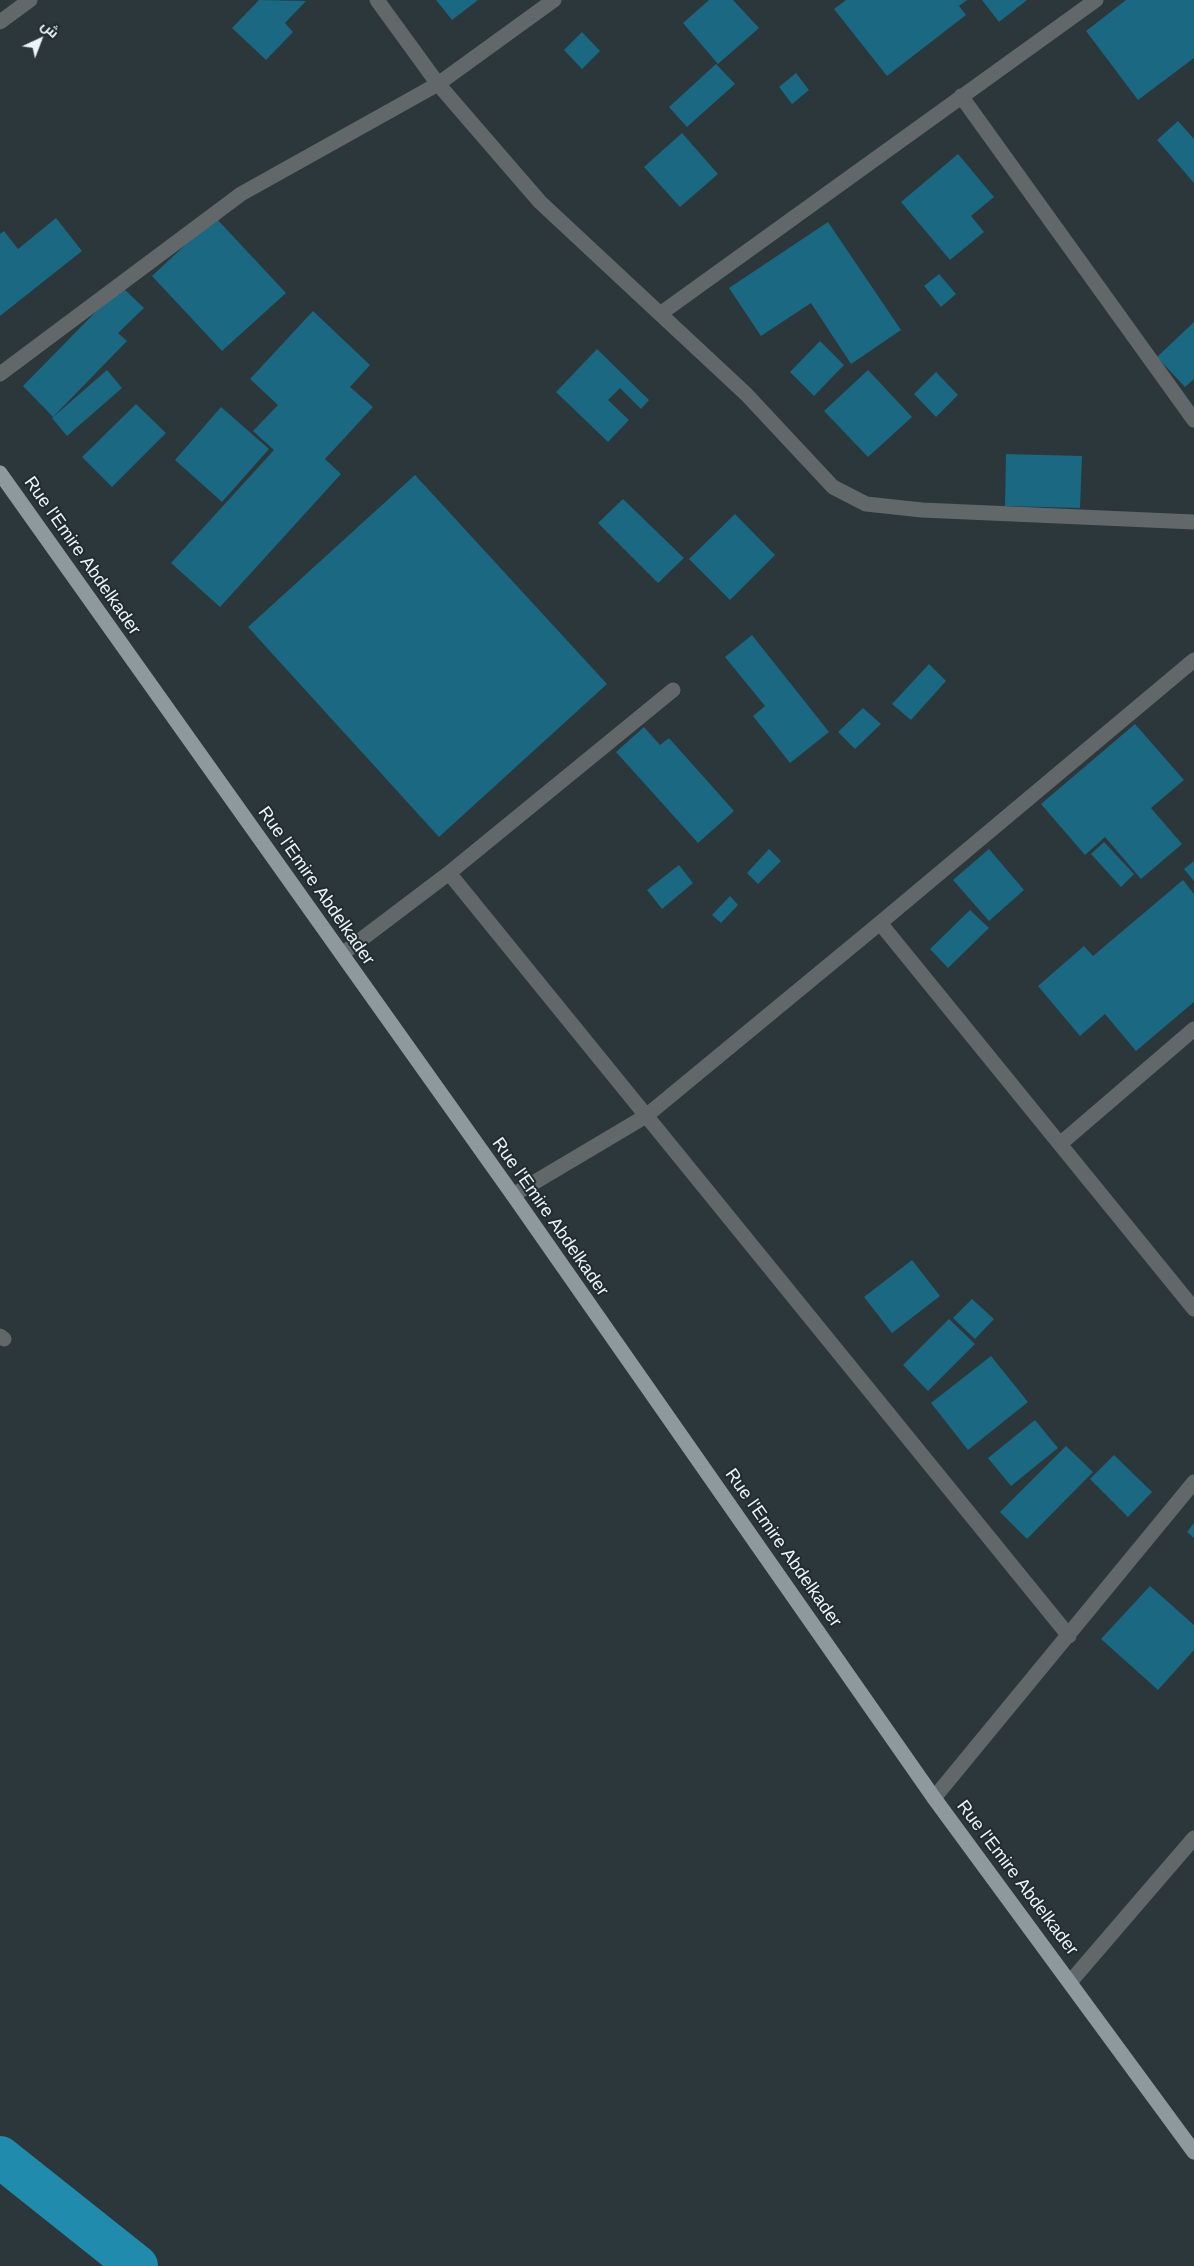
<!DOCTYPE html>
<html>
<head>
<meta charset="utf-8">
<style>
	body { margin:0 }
	#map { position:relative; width:1194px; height:2266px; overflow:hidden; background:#2b373b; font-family:Helvetica,Cairo,sans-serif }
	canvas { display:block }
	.north { position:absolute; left:15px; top:15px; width:50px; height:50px; -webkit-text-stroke:4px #212c31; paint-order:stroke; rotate:43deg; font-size:14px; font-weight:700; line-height:20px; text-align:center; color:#edf4f7 }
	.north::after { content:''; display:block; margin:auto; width:18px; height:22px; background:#edf4f7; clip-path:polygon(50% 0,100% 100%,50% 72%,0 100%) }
</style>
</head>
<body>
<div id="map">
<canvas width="1194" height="2266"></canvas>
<div class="north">ش</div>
</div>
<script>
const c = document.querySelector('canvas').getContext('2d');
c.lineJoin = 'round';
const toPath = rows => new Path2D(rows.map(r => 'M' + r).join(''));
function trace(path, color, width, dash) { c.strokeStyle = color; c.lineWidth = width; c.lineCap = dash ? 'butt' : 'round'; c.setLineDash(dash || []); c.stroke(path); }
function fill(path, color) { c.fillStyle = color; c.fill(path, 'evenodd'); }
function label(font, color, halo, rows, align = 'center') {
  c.font = font + ' Helvetica,sans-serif'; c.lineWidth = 4; c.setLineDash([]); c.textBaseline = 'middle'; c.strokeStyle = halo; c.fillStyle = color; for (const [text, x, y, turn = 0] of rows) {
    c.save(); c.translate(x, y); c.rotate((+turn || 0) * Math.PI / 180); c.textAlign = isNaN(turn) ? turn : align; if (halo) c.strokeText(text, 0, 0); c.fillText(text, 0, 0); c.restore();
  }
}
const canal = toPath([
	[0,2157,137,2266]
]);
const building = toPath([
	[259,0,306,1,285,23,293,32,266,60,232,28],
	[436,0,478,0,452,20],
	[709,0,733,0,759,28,718,64,683,23],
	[846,0,967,0,959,6,966,15,887,76,834,9],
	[982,0,1027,0,999,22],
	[1126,0,1194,0,1194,58,1138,100,1086,31],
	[582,32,600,51,582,69,564,50],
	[716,64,735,84,687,127,669,107],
	[796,73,809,90,792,104,779,87],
	[1178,121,1194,139,1194,183,1157,140],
	[682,133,718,174,680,207,644,167],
	[958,154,994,197,971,216,984,232,950,260,901,202],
	[215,217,286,293,222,351,152,276],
	[56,218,82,251,0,316,0,234,4,231,18,249],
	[828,222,901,330,851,364,811,303,761,336,729,288],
	[939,274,956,294,941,307,924,286],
	[121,286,144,308,118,333,127,341,53,417,23,386],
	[313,311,370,365,350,387,373,407,325,459,341,474,220,607,171,563,274,450,253,431,278,405,250,379],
	[1194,322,1194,379,1185,387,1157,357],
	[820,341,844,365,814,396,790,372],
	[597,349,649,400,641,409,620,388,608,400,629,420,608,442,556,392],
	[107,370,122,388,67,436,52,418],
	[868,370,912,417,868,457,824,411],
	[936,372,958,395,936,417,914,394],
	[136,404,166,433,112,487,82,457],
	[221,407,269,449,222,502,175,460],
	[1006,454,1082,456,1080,508,1005,506],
	[415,475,607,684,439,837,248,627],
	[623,499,684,558,658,583,598,523],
	[735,514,775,555,730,600,689,559],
	[752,635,829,732,790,763,753,716,765,706,725,657],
	[929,664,946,681,911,720,892,704],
	[863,708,881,724,855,749,838,732],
	[1135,724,1184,780,1151,808,1182,844,1141,879,1105,837,1085,855,1041,804],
	[644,727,660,745,669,738,734,811,698,843,616,752],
	[1104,842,1134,874,1121,887,1091,854],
	[769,849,781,861,758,884,747,873],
	[989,849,1024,890,989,921,953,880],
	[1194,861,1194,881,1184,869],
	[679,865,693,883,662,909,647,890],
	[1183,880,1194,894,1194,1002,1136,1051,1105,1014,1080,1036,1038,986,1084,946,1093,956],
	[730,896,738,905,721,923,712,915],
	[970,910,989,928,948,968,930,949],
	[912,1260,940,1296,892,1333,864,1297],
	[972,1299,994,1319,975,1339,953,1318],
	[949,1319,975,1344,928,1391,903,1365],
	[991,1356,1028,1402,968,1450,931,1403],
	[1035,1420,1058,1448,1011,1486,988,1458],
	[1066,1446,1093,1472,1027,1539,1000,1512],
	[1114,1455,1152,1492,1128,1517,1090,1479],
	[1194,1523,1194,1538,1187,1532],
	[1150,1586,1194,1625,1194,1650,1158,1690,1101,1639]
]);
const minor = toPath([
	[377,0,438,84,540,202,746,394,833,487,866,504,922,510,1194,522],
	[0,22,30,0],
	[961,96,1194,420],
	[660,314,1096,0],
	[0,374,241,194,438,84,554,0],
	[449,873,673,690],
	[880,923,1194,1309],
	[342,954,449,873,1069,1636],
	[1060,1144,1194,1029],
	[513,1195,646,1116,880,923,1194,660],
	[0,1336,4,1339],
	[934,1798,1194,1482],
	[1071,1981,1194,1838]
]);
const major = toPath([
	[0,473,513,1195,934,1798,1194,2152]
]);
const streetNames = [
	["Rue l'Emire Abdelkader",82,556,55],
	["Rue l'Emire Abdelkader",316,886,55],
	["Rue l'Emire Abdelkader",550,1217,55],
	["Rue l'Emire Abdelkader",783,1548,55],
	["Rue l'Emire Abdelkader",1017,1878,53]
];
trace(canal, '#218bae', 42);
fill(building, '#1a6882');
trace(minor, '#62676a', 15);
trace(major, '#8d999d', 15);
label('18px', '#edf4f7', '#212c31', streetNames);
</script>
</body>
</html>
